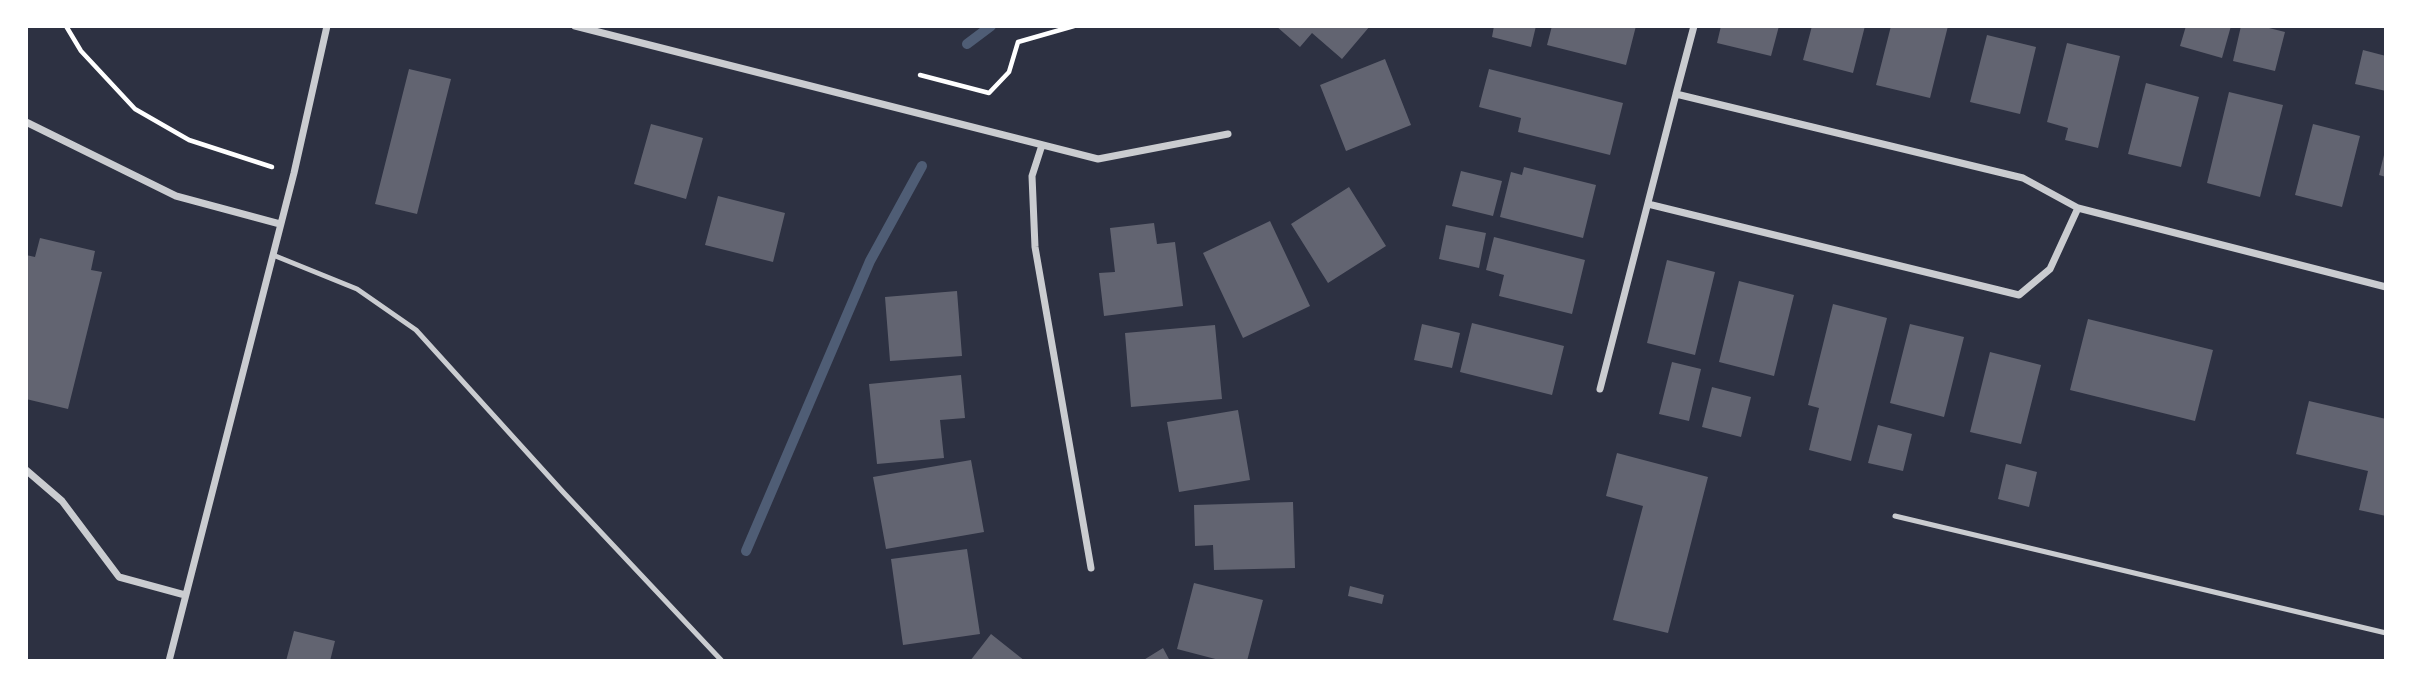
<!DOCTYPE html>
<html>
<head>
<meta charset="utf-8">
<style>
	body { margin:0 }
	#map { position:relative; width:2412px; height:687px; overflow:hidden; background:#2d3142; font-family:"IBM Plex Sans",sans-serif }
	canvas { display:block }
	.frame { position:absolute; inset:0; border:28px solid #fff; pointer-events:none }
</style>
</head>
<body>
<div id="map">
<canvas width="2412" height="687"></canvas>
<div class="frame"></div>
</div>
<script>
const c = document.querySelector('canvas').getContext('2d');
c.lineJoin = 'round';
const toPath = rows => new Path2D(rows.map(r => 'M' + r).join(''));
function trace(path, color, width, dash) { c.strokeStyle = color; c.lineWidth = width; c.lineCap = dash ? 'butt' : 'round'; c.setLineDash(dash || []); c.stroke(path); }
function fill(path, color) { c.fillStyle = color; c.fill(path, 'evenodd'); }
const stream = toPath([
	[967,44,991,26],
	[746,551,870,261,922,166]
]);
const building = toPath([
	[1276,26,1370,26,1342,59,1312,33,1300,47],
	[1494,26,1536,26,1531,47,1492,37],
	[1552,26,1636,26,1626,65,1547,45],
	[1721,26,1779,26,1771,56,1717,43],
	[1812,26,1865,26,1853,73,1803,60],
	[1891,26,1948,26,1930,98,1876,85],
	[2186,26,2231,26,2222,58,2180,46],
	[2241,26,2261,26,2285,32,2275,71,2233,61],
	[1987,35,2036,47,2020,114,1970,102],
	[2067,43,2120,56,2098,148,2065,140,2068,128,2047,122],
	[2363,50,2386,56,2386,91,2355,84],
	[1385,59,1411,125,1346,151,1320,85],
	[409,69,451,79,417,214,375,204],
	[1489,69,1623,103,1610,155,1518,132,1521,118,1479,107],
	[2146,83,2199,97,2181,167,2128,154],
	[2229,92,2283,105,2260,197,2207,183],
	[651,124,703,138,686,199,634,184],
	[2313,124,2360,136,2342,207,2295,195],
	[2385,151,2386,151,2386,177,2379,175],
	[1524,167,1596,185,1583,238,1500,217,1511,172,1522,175],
	[1461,171,1502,181,1493,216,1452,206],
	[1349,187,1386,246,1328,283,1291,224],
	[718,196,785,213,773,262,705,245],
	[1270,221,1310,306,1243,338,1203,253],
	[1154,223,1157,244,1175,242,1183,306,1104,316,1099,273,1115,272,1110,228],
	[1446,225,1486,233,1479,268,1439,259],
	[1494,237,1585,260,1572,314,1499,296,1504,275,1486,270],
	[40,238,95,251,91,270,102,272,68,409,26,399,26,255,35,257],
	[1667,260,1715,272,1695,355,1647,343],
	[1739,281,1794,295,1774,376,1719,362],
	[957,291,962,356,890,361,885,297],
	[1833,304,1887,318,1851,461,1809,450,1819,408,1808,405],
	[2088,319,2213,350,2195,421,2070,390],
	[1472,323,1564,346,1552,395,1460,372],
	[1422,324,1460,333,1452,368,1414,360],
	[1910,324,1964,337,1944,417,1890,403],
	[1215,325,1222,399,1131,407,1125,333],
	[1990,352,2041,365,2021,444,1970,432],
	[1672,362,1701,369,1689,421,1659,414],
	[961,375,965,418,940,420,944,458,877,464,869,384],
	[1712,387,1751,397,1741,437,1702,427],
	[2309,401,2386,419,2386,516,2359,510,2368,471,2296,454],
	[1238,410,1250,480,1179,492,1167,422],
	[1878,425,1912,434,1903,471,1868,463],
	[1617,453,1708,477,1668,633,1613,620,1643,506,1606,496],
	[971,460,984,532,886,549,873,477],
	[2006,464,2037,472,2029,507,1998,499],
	[1293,502,1295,568,1214,570,1213,545,1195,546,1194,505],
	[967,549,980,634,903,645,891,559],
	[1194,583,1263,600,1247,661,1223,661,1177,649],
	[1350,586,1384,595,1382,604,1348,596],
	[294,631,335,641,330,661,286,661],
	[991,634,1025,661,970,661],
	[1163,648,1170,661,1142,661]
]);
const path = toPath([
	[66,26,81,51,135,109,189,140,272,167],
	[920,75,989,93,1009,72,1018,42,1074,26]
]);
const service = toPath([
	[273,255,357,289,416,330,563,492,722,661],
	[1895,516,2386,633]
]);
const minor = toPath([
	[575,26,1098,159,1228,134],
	[1676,94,1694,26],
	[26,122,176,196,280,224],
	[1042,145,1032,176,1035,247,1091,568],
	[2078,208,2386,287],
	[1600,389,1676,94,2023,178,2078,208,2050,269,2019,295,1648,204],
	[26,470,62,501,119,577,185,595],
	[169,661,294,173,327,26]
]);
trace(stream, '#4f5d75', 10);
fill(building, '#626471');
trace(path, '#fff', 4.5);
trace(service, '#caccd0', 5);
trace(minor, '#caccd0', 7);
</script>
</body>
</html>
